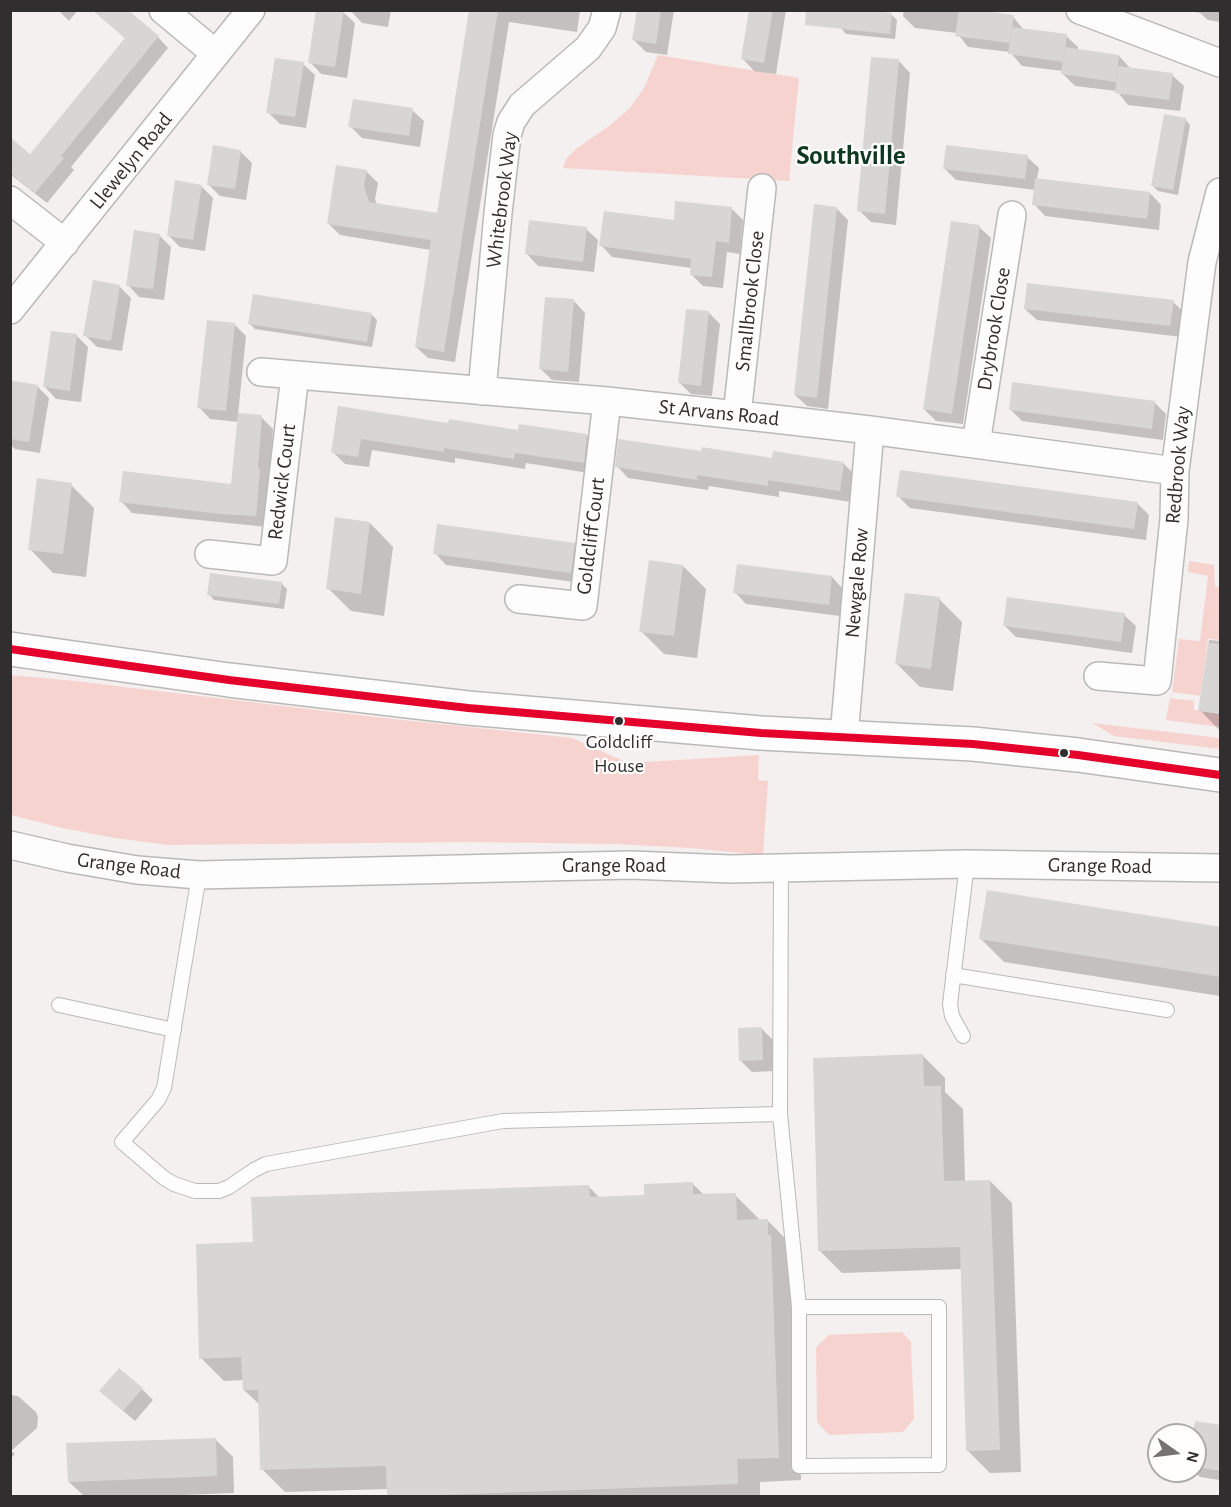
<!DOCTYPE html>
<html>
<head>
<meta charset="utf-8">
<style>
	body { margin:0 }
	#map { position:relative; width:1231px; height:1507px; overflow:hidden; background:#f4f0ef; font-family:"Alegreya Sans",sans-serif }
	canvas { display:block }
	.frame { position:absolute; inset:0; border:12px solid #302e2e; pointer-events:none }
	.north { position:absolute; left:1147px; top:1423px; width:60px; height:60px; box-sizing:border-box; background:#fffefd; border:2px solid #acabaa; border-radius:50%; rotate:104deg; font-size:16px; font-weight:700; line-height:24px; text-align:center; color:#302e2e }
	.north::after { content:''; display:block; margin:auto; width:21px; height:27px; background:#757272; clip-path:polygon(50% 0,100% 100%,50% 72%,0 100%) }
</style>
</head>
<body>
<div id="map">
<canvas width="1231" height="1507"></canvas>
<div class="frame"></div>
<div class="north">N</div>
</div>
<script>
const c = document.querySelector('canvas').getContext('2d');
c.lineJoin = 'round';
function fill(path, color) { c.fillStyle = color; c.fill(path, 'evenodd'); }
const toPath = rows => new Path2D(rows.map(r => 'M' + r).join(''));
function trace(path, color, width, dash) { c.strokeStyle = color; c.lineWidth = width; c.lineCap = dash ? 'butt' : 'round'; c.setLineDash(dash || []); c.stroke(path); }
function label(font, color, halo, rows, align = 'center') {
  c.font = font + ' "Alegreya Sans",sans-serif'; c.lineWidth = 4.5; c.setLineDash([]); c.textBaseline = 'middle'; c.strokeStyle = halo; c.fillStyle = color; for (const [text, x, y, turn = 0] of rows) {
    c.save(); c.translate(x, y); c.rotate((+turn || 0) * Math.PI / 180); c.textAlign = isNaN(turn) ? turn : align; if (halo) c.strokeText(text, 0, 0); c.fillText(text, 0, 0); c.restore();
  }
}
const green = toPath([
	[658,55,799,78,789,181,563,168,566,159,576,149,609,126,630,108,644,88],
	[1189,561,1214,565,1215,586,1220,588,1220,640,1208,639,1200,696,1172,692,1179,639,1200,641,1208,576,1188,572],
	[10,675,75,681,375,717,572,738,628,763,759,755,758,780,768,781,763,855,690,848,616,844,468,842,168,845,115,838,62,828,11,815],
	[1170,698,1194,701,1194,710,1220,714,1220,727,1166,720],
	[1092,723,1220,738,1220,749,1114,736],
	[902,1332,911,1342,914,1419,903,1432,829,1435,817,1422,816,1347,829,1335]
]);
const shadow = toPath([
	[58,10,78,10,69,21],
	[94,10,158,37,168,48,71,167,74,170,47,203,10,174,10,139,30,156,126,39],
	[391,10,388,27,362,23,351,11],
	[471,10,580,10,577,32,509,22,455,362,428,358,416,347,431,250,340,235,328,223,366,171,378,183,375,199,377,205,438,215],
	[639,10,674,10,667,55,646,52,634,40],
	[751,10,786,10,776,74,754,71,743,59],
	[904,10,971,10,1013,17,1024,30,1066,36,1078,47,1077,51,1119,56,1130,68,1172,75,1184,86,1180,111,1128,105,1117,91,1075,86,1063,74,1063,71,1022,66,1010,52,968,47,957,33,915,28,903,16],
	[1186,10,1220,10,1220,22,1208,20,1200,13],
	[343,12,355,23,347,78,321,74,310,62],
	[892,15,897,20,895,39,846,34,841,28],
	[899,61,910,73,896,225,871,222,859,210],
	[303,64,315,75,306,128,280,124,268,112],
	[412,110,424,121,420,147,362,138,350,126],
	[1185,119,1190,125,1178,195,1158,191,1153,186],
	[240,151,252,163,246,200,220,196,209,185],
	[1027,157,1039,168,1037,179,1150,193,1161,205,1159,230,1045,216,1034,204,1035,190,956,180,944,168],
	[201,186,213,198,205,251,180,247,168,235],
	[731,208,743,220,740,254,727,252,723,288,703,286,691,274,692,268,612,257,601,245,675,222],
	[836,208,848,220,828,409,807,406,795,395],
	[979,227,991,238,963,424,936,421,924,409],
	[586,229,598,240,594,272,538,266,527,254],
	[160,236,171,247,164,300,139,297,128,285],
	[119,286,131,298,122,351,97,347,85,335],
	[574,301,585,313,579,382,552,380,540,368],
	[1173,302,1185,313,1182,337,1037,320,1025,309],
	[708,312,720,324,712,396,691,394,680,383],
	[371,314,377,320,372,347,255,329,250,324],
	[234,324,246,336,238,415,261,417,273,429,267,527,132,513,121,501,233,486,239,422,210,419,199,407],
	[76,335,88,347,81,402,56,399,45,387],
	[38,387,49,398,40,453,15,449,10,444,10,395],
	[1155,403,1166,414,1163,440,1022,421,1011,410],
	[339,407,449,425,587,435,598,447,595,474,526,463,525,469,455,458,455,463,372,450,369,467,345,464,333,452],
	[702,453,844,464,855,475,851,502,779,491,779,497,709,486,708,490,628,478,617,466],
	[71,485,94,508,86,577,53,573,30,549],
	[898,496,1138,504,1149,515,1146,540,910,508],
	[370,523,393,547,384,616,351,611,328,588],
	[574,544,585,556,582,583,446,565,435,553],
	[683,566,706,589,697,658,664,654,641,631],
	[832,577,843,589,840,616,746,604,735,592],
	[281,583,287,589,284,609,214,600,209,594],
	[939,599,962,622,953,691,920,687,897,664],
	[1124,615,1136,626,1132,653,1016,637,1004,625],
	[1209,640,1220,641,1220,731,1200,710],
	[1220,928,1220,996,1004,962,981,939],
	[761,1028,773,1040,774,1071,752,1072,741,1061],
	[923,1056,945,1078,945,1092,963,1109,965,1182,990,1181,1012,1203,1021,1472,990,1473,968,1451,962,1269,842,1273,820,1251],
	[692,1183,705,1196,735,1195,758,1218,759,1220,767,1220,790,1243,794,1260,801,1480,760,1482,760,1496,389,1496,388,1489,285,1492,262,1469,260,1405,244,1390,244,1380,224,1381,201,1358,254,1243,589,1187,600,1198,646,1197],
	[142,1389,153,1400,135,1421,113,1402],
	[10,1395,18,1396,36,1412,38,1417,37,1428,11,1451,15,1454,10,1459],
	[1195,1423,1220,1427,1220,1480,1200,1477,1194,1471,1195,1435,1193,1435],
	[215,1439,233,1457,234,1493,157,1496,84,1496,69,1482]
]);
const building = toPath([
	[92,10,128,10,159,36,61,156,64,158,35,193,10,173,10,137,30,154,125,38],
	[316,10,344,10,335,67,308,63],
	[469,10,498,10,444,352,415,347,431,240,327,224,336,165,367,170,364,186,369,202,437,213],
	[637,10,661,10,656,44,632,40],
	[749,10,773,10,764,63,741,59],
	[806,10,868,10,892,13,890,34,805,25],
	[959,10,976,10,1014,15,1010,43,955,36],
	[1012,27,1067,34,1063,62,1008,54],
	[1065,47,1119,55,1116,82,1061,74],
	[871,57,899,59,885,214,857,211],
	[275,58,304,62,295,117,266,113],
	[1118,66,1173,73,1169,100,1115,93],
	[353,99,413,108,409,136,348,127],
	[1164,114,1186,118,1173,190,1151,186],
	[213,145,241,150,235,189,207,185],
	[946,145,1028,155,1025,179,943,169],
	[1035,178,1150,192,1147,219,1032,205],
	[175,180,202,185,193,240,167,236],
	[675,201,732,207,729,243,716,241,712,277,690,275,691,259,599,246,604,211,674,220],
	[814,204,837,207,817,398,794,395],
	[529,220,587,227,583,262,525,254],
	[951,221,980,225,952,414,923,409],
	[134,230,160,234,153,289,126,286],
	[93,280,120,285,111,341,83,336],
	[1027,283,1174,300,1170,326,1024,309],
	[253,294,372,313,367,342,248,324],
	[545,297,574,299,568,372,539,369],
	[686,309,709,311,701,386,678,383],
	[207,320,235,323,226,411,197,408],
	[51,331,77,334,70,391,43,387],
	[10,380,38,385,29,442,10,439],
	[1012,382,1155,401,1152,429,1009,410],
	[338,406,448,423,449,419,518,430,519,424,587,434,584,463,515,453,514,459,444,448,444,452,361,439,358,457,331,453],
	[238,413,262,415,258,469,260,469,256,516,220,514,119,502,123,471,231,484],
	[618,439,701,451,702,447,772,458,773,451,844,462,840,491,768,480,768,486,697,475,697,480,615,467],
	[900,470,1138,502,1134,529,896,497],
	[37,478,72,483,63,554,28,550],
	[335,517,370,522,361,594,326,589],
	[437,524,575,543,571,573,433,554],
	[649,560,683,565,674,636,639,632],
	[737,564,832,576,829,605,733,593],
	[210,573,282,582,279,604,207,595],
	[905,593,940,597,931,669,895,664],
	[1007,597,1125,613,1121,642,1003,626],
	[1208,643,1221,644,1221,714,1198,711],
	[987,890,1221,927,1221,977,979,939],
	[762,1027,763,1060,739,1061,738,1028],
	[923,1054,924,1086,941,1086,944,1181,990,1180,1000,1450,966,1451,960,1247,818,1251,813,1058],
	[693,1182,693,1194,736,1193,737,1220,768,1219,768,1235,771,1235,779,1458,737,1459,738,1484,387,1497,386,1466,260,1470,258,1390,243,1390,241,1357,199,1359,196,1244,253,1242,251,1197,589,1185,590,1197,644,1195,644,1184],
	[119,1368,143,1388,123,1411,99,1391],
	[1195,1421,1221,1425,1221,1471,1195,1467],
	[216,1438,217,1476,68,1482,66,1443]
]);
const lane = toPath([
	[781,868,780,1114,799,1307],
	[199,875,164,1088,158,1100,122,1142,164,1178,174,1184,195,1191,219,1191,229,1187,254,1170,266,1164,503,1121,780,1114],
	[953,975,1167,1010],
	[59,1005,174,1030],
	[963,1036,952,1016,950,1004,967,864],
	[799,1307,939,1307,939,1465,799,1466,799,1307]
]);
const street = toPath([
	[163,10,216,54],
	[1080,10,1220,63],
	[10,200,65,243],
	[10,310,251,10],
	[261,372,607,401,775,419,870,430,1175,471],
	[482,391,498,213,507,135,511,122,522,105,588,48,602,28,607,10],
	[737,415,762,188],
	[976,444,1012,215],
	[209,554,273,561,295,375],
	[519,599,583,606,607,401],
	[1098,676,1157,681,1174,519,1175,471,1202,262,1220,192],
	[844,737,870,430],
	[10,845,67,858,137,870,199,875,631,865,730,869,967,864,1220,868]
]);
const secondary = toPath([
	[10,649,229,680,468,708,761,733,973,744,1078,755,1220,775]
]);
const bus1 = toPath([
	[10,649,229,680,468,708,761,733,973,744,1078,755,1220,775]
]);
const markers = [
	[619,721,5,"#302e2e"],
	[1064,753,5,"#302e2e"]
];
const busNames = [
	["Goldcliff",619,742],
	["House",619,766]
];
const streetNames = [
	["Llewelyn Road",131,161,-51],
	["Whitebrook Way",502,200,-83],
	["Smallbrook Close",750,301,-84],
	["Drybrook Close",994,329,-81],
	["St Arvans Road",719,413,6],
	["Redbrook Way",1178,465,-85],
	["Redwick Court",282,482,-83],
	["Goldcliff Court",591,536,-83],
	["Newgale Row",857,583,-85],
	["Grange Road",129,866,7],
	["Grange Road",614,866],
	["Grange Road",1100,866,1]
];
const districtNames = [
	["Southville",851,156]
];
fill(green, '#f6d3cf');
fill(shadow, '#0003');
fill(building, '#d8d5d5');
trace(lane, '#bbb8b8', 16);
trace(street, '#bbb8b8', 30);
trace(secondary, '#bbb8b8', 36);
trace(lane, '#fdfdfd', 14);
trace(street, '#fdfdfd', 27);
trace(secondary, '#fdfdfd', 33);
trace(bus1, '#e4002b', 8);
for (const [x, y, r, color] of markers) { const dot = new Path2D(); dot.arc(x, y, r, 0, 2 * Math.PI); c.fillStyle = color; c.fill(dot); trace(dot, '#fffefd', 2); }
label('20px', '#302e2e', '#fffefd', busNames);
label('21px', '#302e2e', '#fffefd', streetNames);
label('bold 27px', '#0f3822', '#fffefd', districtNames);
</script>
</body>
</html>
